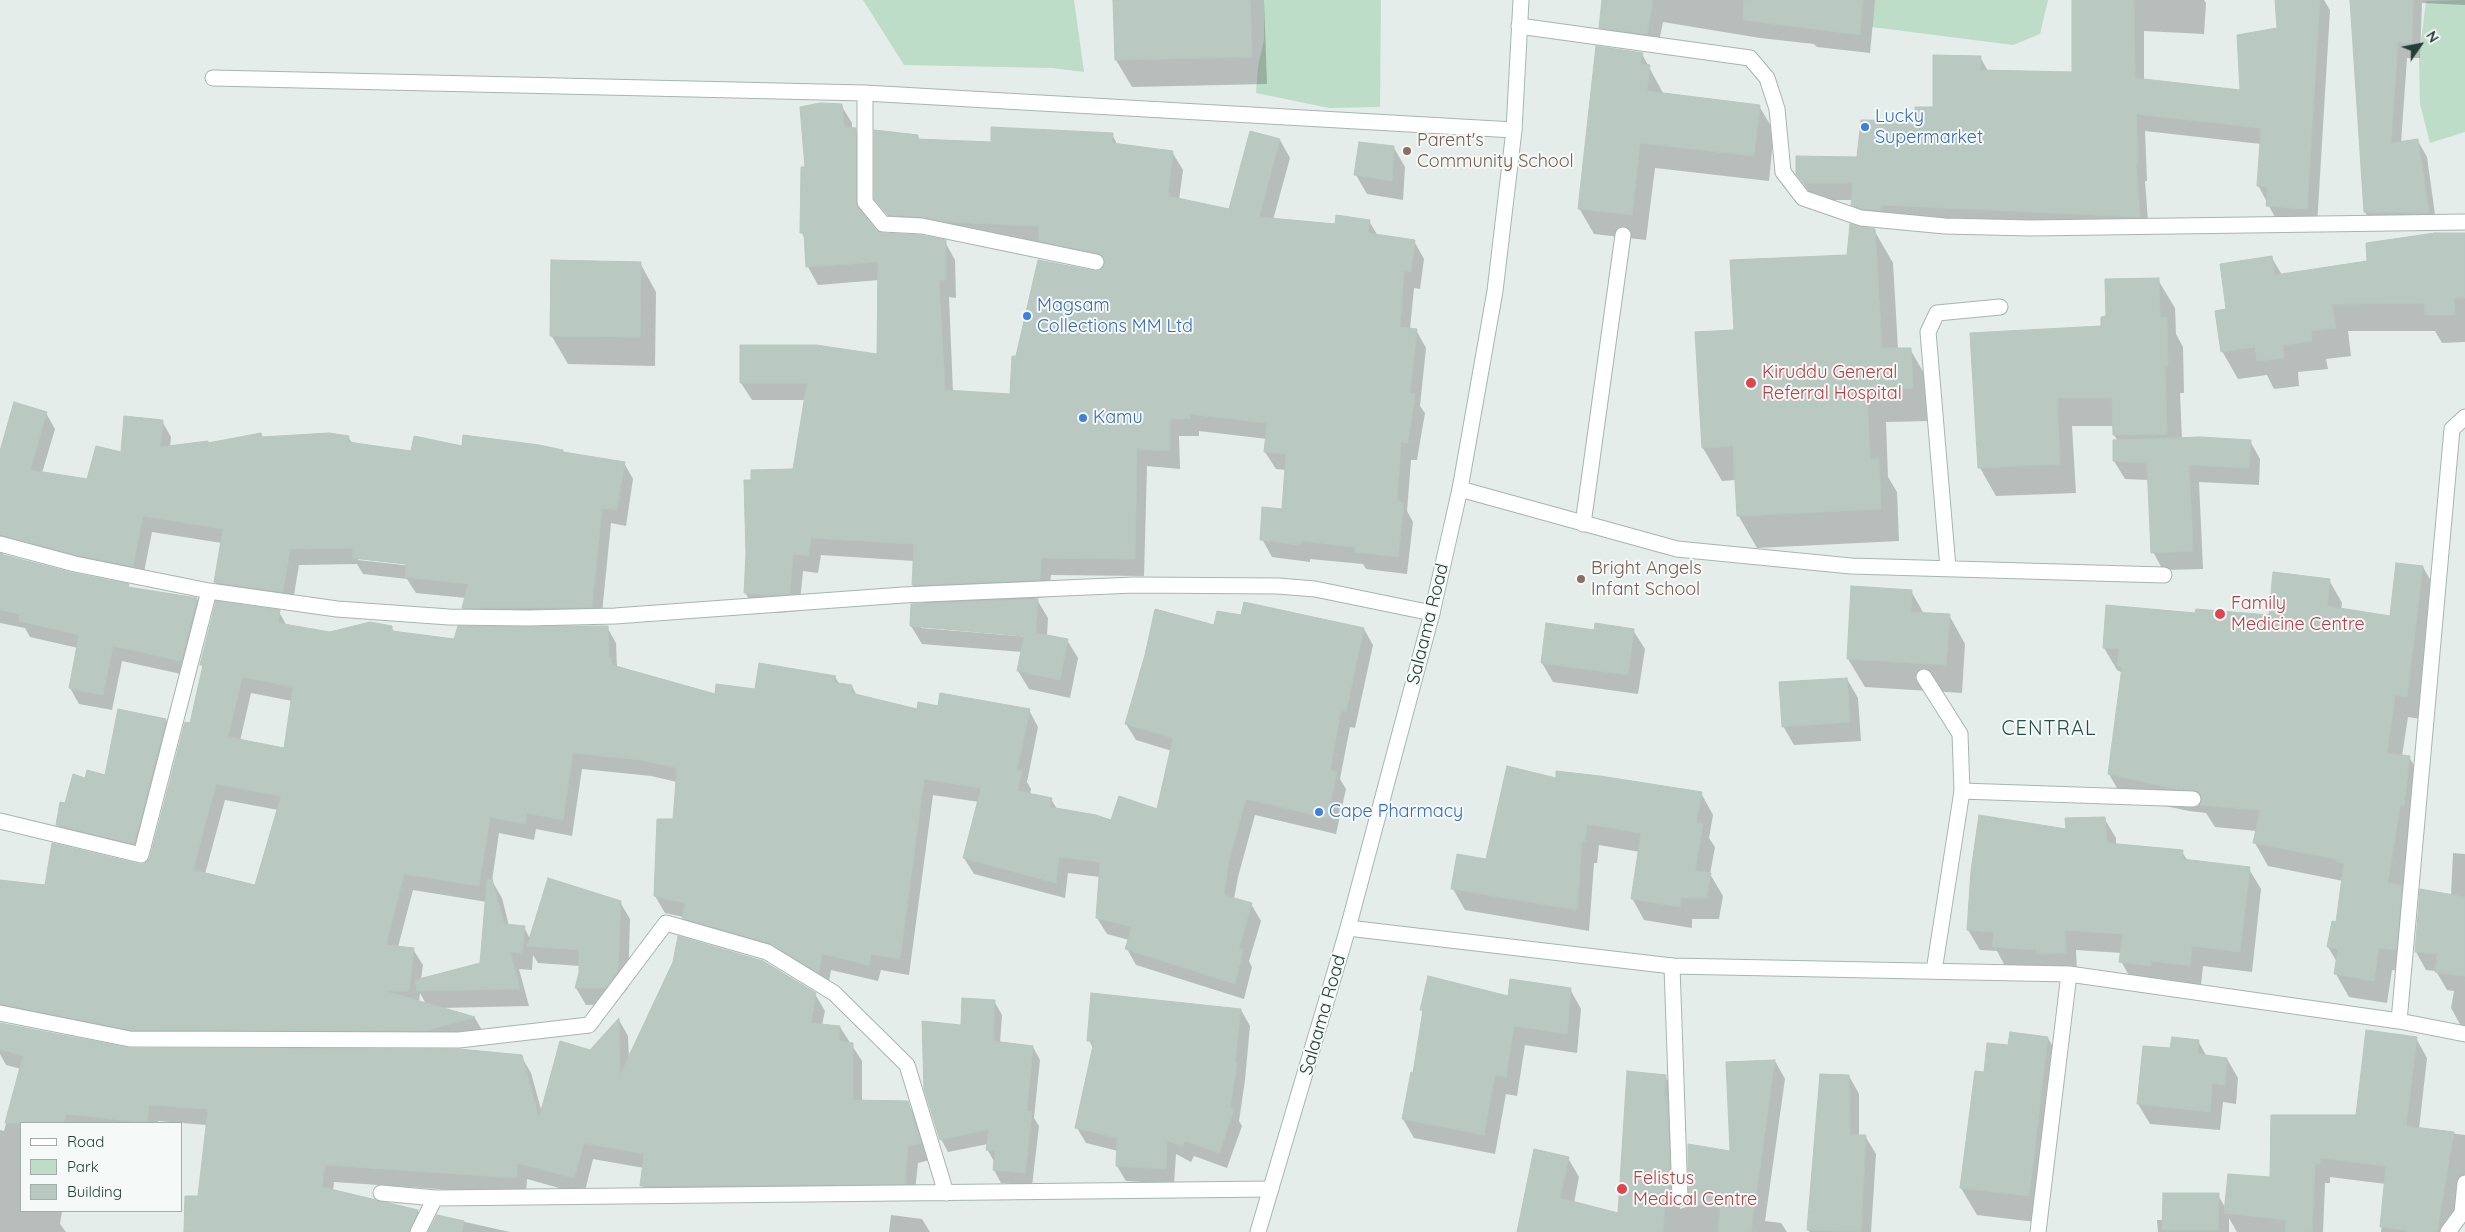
<!DOCTYPE html>
<html>
<head>
<meta charset="utf-8">
<style>
	body { margin:0 }
	#map { position:relative; width:2465px; height:1232px; overflow:hidden; background:#e4ede9; font-family:Quicksand,sans-serif }
	canvas { display:block }
	.legend { position:absolute; left:20px; top:1122px; width:162px; height:90px; box-sizing:border-box; background:#f5f9f7; border:1px solid #a1aeab; margin:0; padding:6px 9px; list-style:none; font-size:15px; color:#243e38 }
	.legend li { display:flex; align-items:center; gap:10px; height:25px }
	.legend b { width:25px; border:1px solid #a1aeab }
	.north { position:absolute; left:2395px; top:20px; width:50px; height:50px; -webkit-text-stroke:4px #f5f9f7; paint-order:stroke; rotate:57deg; font-size:14px; font-weight:700; line-height:20px; text-align:center; color:#243e38 }
	.north::after { content:''; display:block; margin:auto; width:18px; height:22px; background:#243e38; clip-path:polygon(50% 0,100% 100%,50% 72%,0 100%) }
</style>
</head>
<body>
<div id="map">
<canvas width="2465" height="1232"></canvas>
<ul class="legend">
<li><b style="height:6px;background:#fff"></b>Road</li>
<li><b style="height:14px;background:#beddc8"></b>Park</li>
<li><b style="height:14px;background:#bac8c2"></b>Building</li>
</ul>
<div class="north">N</div>
</div>
<script>
const c = document.querySelector('canvas').getContext('2d');
c.lineJoin = 'round';
function fill(path, color) { c.fillStyle = color; c.fill(path, 'evenodd'); }
const toPath = rows => new Path2D(rows.map(r => 'M' + r).join(''));
function trace(path, color, width, dash) { c.strokeStyle = color; c.lineWidth = width; c.lineCap = dash ? 'butt' : 'round'; c.setLineDash(dash || []); c.stroke(path); }
function label(font, color, halo, rows, align = 'center') {
  c.font = font + ' Quicksand,sans-serif'; c.lineWidth = 4; c.setLineDash([]); c.textBaseline = 'middle'; c.strokeStyle = halo; c.fillStyle = color; for (const [text, x, y, turn = 0] of rows) {
    c.save(); c.translate(x, y); c.rotate((+turn || 0) * Math.PI / 180); c.textAlign = isNaN(turn) ? turn : align; if (halo) c.strokeText(text, 0, 0); c.fillText(text, 0, 0); c.restore();
  }
}
const green = toPath([
	[863,0,1074,0,1084,72,1052,68,904,65],
	[1264,0,1381,0,1380,107,1329,108,1256,93,1258,66,1264,40],
	[1875,0,2048,0,2040,34,2013,45,1872,27],
	[2465,0,2465,132,2430,143,2420,104,2419,58,2426,1]
]);
const shadow = toPath([
	[1114,0,1264,0,1267,84,1132,87,1116,60],
	[1602,0,1875,0,1870,53,1817,47,1814,44,1760,38,1663,22,1657,52,1610,46,1600,27],
	[2073,0,2204,0,2206,3,2204,34,2144,31,2144,80,2242,91,2278,29,2276,0,2324,0,2330,10,2317,226,2278,223,2258,185,2261,144,2145,131,2147,181,2145,181,2149,234,1863,222,1853,205,1853,200,1815,200,1808,191,1797,173,1858,158,1916,122,1934,108,1980,57,1988,71,2074,73],
	[2351,0,2465,0,2465,5,2422,3,2420,58,2407,58,2401,143,2418,141,2427,157,2437,229,2374,228,2365,212],
	[1642,54,1664,95,1759,106,1774,131,1769,181,1655,168,1646,240,1594,234,1579,208],
	[841,105,852,123,852,129,855,129,865,147,865,218,875,231,882,235,945,242,955,260,956,298,949,297,953,392,1011,396,1017,357,1095,273,1103,269,934,234,899,232,876,198,917,136,920,140,992,143,1112,134,1118,146,1172,152,1183,170,1179,200,1230,211,1280,140,1290,158,1273,220,1336,225,1369,221,1378,236,1414,241,1424,259,1420,289,1414,288,1410,329,1416,330,1426,348,1420,406,1425,413,1417,460,1411,460,1407,511,1413,522,1407,574,1366,569,1363,564,1310,559,1310,562,1272,557,1262,539,1283,510,1286,470,1276,469,1265,452,1267,439,1199,431,1199,436,1179,436,1180,469,1147,466,1144,576,1051,575,1049,597,1036,598,1048,618,1047,636,1067,640,1078,658,1070,698,1029,689,1018,671,1022,652,922,644,911,626,925,605,913,585,914,561,821,555,818,573,803,571,799,611,779,613,755,610,745,592,795,470,806,400,752,400,741,383,878,356,879,280,818,285,808,267,805,239,802,233,806,168],
	[921,626,1030,635,1030,637,921,628],
	[1394,148,1405,167,1403,200,1367,194,1356,175],
	[1874,230,1893,263,1898,349,1910,349,1929,382,1931,421,1886,422,1888,477,1897,492,1899,541,1757,548,1738,515,1736,480,1722,481,1703,448,1735,331,1848,256],
	[2465,234,2465,342,2442,343,2435,331,2348,331,2351,356,2326,359,2328,369,2298,372,2299,386,2274,389,2267,375,2238,379,2222,351,2228,311,2272,258,2282,275,2369,262],
	[640,263,656,292,655,366,568,364,551,335],
	[2158,280,2175,308,2176,334,2183,347,2184,393,2180,393,2182,439,2250,441,2260,459,2259,485,2199,482,2203,569,2163,570,2153,552,2149,480,2125,479,2114,461,2118,441,2114,435,2114,426,2072,426,2076,493,1996,496,1980,468,1971,334,2102,327,2107,317],
	[46,413,55,429,42,473,88,480,162,421,171,437,170,447,263,439,348,437,353,444,412,453,463,448,564,454,624,463,633,479,626,526,611,523,601,623,472,623,463,608,466,598,416,593,407,579,363,574,357,564,299,565,292,607,225,598,215,582,222,543,152,532,142,582,12,551,3,553,2,555,72,574,128,586,130,588,197,599,206,615,190,676,122,661,112,710,79,704,70,688,78,648,30,637,25,628,0,623,0,455],
	[358,558,413,563,412,566,358,560],
	[2423,567,2436,590,2420,719,2408,717,2402,756,2409,757,2423,780,2403,890,2414,909,2408,972,2392,970,2387,1003,2349,997,2336,974,2337,962,2328,947,2337,923,2343,881,2268,866,2255,843,2257,831,2215,827,2206,813,2189,811,2122,797,2109,774,2123,673,2117,670,2104,648,2196,614,2270,616,2329,580,2342,603,2341,610,2391,618],
	[1911,591,1924,614,1949,615,1965,644,1962,693,1865,687,1848,659],
	[279,612,287,626,330,633,391,627,394,632,455,641,607,627,616,643,617,668,716,695,835,677,840,685,852,686,857,696,918,710,939,707,1029,710,1038,727,1027,782,1031,789,1030,795,1051,799,1057,809,1112,822,1158,810,1172,751,1136,740,1126,724,1215,626,1242,617,1364,629,1373,645,1355,728,1350,727,1340,779,1346,789,1336,834,1255,815,1238,877,1234,899,1251,904,1261,921,1249,961,1252,967,1244,999,1136,965,1127,949,1129,940,1107,934,1097,918,1100,877,1068,873,1065,898,974,874,964,858,979,802,933,795,909,975,881,970,878,981,831,970,828,988,780,959,693,934,683,917,665,913,655,896,674,821,677,782,651,776,582,769,572,836,536,829,534,840,499,833,492,881,502,898,509,926,524,927,530,939,620,902,630,919,628,988,615,1004,586,1005,576,988,580,966,538,963,533,955,532,970,519,969,529,1006,440,1008,475,1018,484,1034,141,1046,0,1019,0,881,46,886,148,863,186,724,191,725,203,668,201,664],
	[251,693,292,701,285,750,240,741],
	[225,800,278,810,256,887,205,874],
	[413,890,487,902,482,964,421,979,423,965,413,949,398,947],
	[420,993,426,1004,419,1002],
	[1633,630,1645,649,1638,694,1553,682,1542,663,1595,631],
	[1847,679,1858,698,1861,741,1794,745,1783,726],
	[166,720,175,736,143,859,66,841,57,825,66,804,86,779,106,776],
	[1557,779,1701,793,1713,815,1709,838,1715,847,1710,874,1723,896,1719,919,1692,919,1692,928,1644,920,1632,898,1640,852,1599,845,1597,863,1594,863,1589,931,1465,910,1453,889,1487,860],
	[2104,818,2116,838,2116,845,2182,852,2188,861,2249,869,2261,889,2252,972,2203,966,2201,985,2132,981,2121,961,2122,953,2076,950,2077,973,2005,966,1997,951,1980,950,1968,930,2067,830],
	[2453,853,2465,854,2465,1027,2461,1026,2451,1008,2454,991,2447,990,2436,971,2426,970,2416,952,2451,896],
	[1570,989,1581,1009,1577,1053,1525,1045,1517,1096,1506,1094,1495,1154,1414,1138,1403,1119,1414,1074,1424,1013,1422,1010],
	[815,994,825,1011,822,1025,840,1027,862,1061,862,1101,907,1102,917,1119,930,1160,918,1163,914,1200,652,1203,642,1186,644,1168,593,1159,584,1195,527,1179,526,1195,334,1182,333,1191,418,1211,427,1228,426,1232,185,1232,199,1197,207,1125,158,1121,158,1123,21,1123,21,1211,62,1211,60,1224,66,1232,0,1232,0,1130,4,1131,21,1069,6,1065,0,1054,0,1034,130,1050,521,1056,531,1073,542,1113,590,1051,619,1020,628,1036,629,1060],
	[994,1001,1002,1015,1000,1043,1033,1047,1040,1060,1034,1118,1039,1126,1032,1186,1001,1183,994,1170,995,1163,987,1149,988,1144,948,1152,941,1139,962,1027],
	[1241,1010,1250,1026,1245,1080,1239,1121,1242,1126,1227,1168,1194,1156,1191,1162,1176,1154,1174,1184,1126,1181,1117,1166,1118,1151,1086,1143,1077,1128,1093,1048,1089,1040],
	[2048,1038,2063,1066,2044,1223,1977,1215,1961,1188,1985,1074,2009,1046],
	[2416,1038,2427,1058,2419,1129,2465,1135,2465,1192,2452,1232,2381,1232,2386,1184,2330,1177,2330,1183,2325,1183,2323,1232,2237,1232,2229,1218,2229,1232,2158,1232,2157,1220,2164,1220,2218,1195,2226,1209,2272,1179,2357,1116],
	[2198,1041,2207,1057,2227,1059,2238,1078,2236,1104,2223,1102,2220,1130,2150,1124,2138,1104,2144,1047,2171,1050],
	[1775,1061,1785,1079,1765,1221,1781,1223,1787,1232,1531,1232,1568,1158,1579,1177,1574,1203,1619,1215,1665,1076,1676,1094,1680,1209,1686,1207,1691,1198,1732,1152],
	[1849,1076,1859,1094,1859,1136,1865,1136,1876,1154,1871,1232,1810,1232,1808,1230],
	[891,1215,922,1219,930,1232,889,1232],
	[438,1216,510,1232,430,1232]
]);
const building = toPath([
	[1113,0,1250,0,1252,57,1115,60,1113,0],
	[1602,0,1653,0,1647,34,1599,28,1602,0],
	[1744,0,1863,0,1860,35,1743,20,1744,0],
	[2072,0,2134,0,2135,78,2240,90,2237,35,2277,28,2275,0,2320,0,2307,209,2266,206,2268,187,2257,186,2261,128,2136,114,2138,164,2136,164,2140,217,1881,205,1881,210,1863,209,1851,205,1853,183,1803,183,1796,174,1796,156,1857,157,1861,120,1915,121,1915,107,1933,107,1933,55,1981,56,1980,70,2072,72,2072,0],
	[2350,0,2413,0,2412,43,2398,42,2391,143,2418,139,2429,213,2364,212,2350,0],
	[1596,46,1643,53,1640,64,1650,65,1647,91,1760,105,1754,156,1640,143,1632,215,1578,209,1596,46],
	[820,103,842,104,844,127,856,128,856,203,876,230,883,233,921,235,946,240,946,280,939,280,945,390,1010,394,1012,356,1016,356,1038,260,1095,271,1103,268,1105,260,1098,253,1039,241,1039,226,950,222,923,217,888,215,874,199,874,130,918,135,918,139,991,142,991,127,1113,133,1112,143,1173,151,1168,196,1229,209,1250,131,1280,139,1259,217,1335,224,1336,215,1370,220,1368,233,1415,240,1411,272,1404,271,1400,327,1417,329,1410,393,1415,394,1408,443,1401,442,1397,500,1404,503,1398,557,1355,552,1355,547,1301,541,1300,545,1260,540,1262,507,1282,509,1286,454,1264,452,1267,423,1190,414,1190,419,1170,419,1170,451,1137,449,1135,559,1041,558,1040,580,912,585,914,544,811,538,809,556,793,554,790,594,768,595,744,593,746,554,744,480,751,480,751,470,793,469,807,383,740,383,740,345,816,345,877,354,878,262,806,267,804,233,800,233,801,167,805,167,800,107,820,103],
	[1359,142,1394,146,1392,181,1354,175,1359,142],
	[1850,224,1875,229,1882,348,1911,348,1913,388,1867,390,1870,459,1879,458,1881,509,1737,516,1733,446,1702,448,1695,332,1734,330,1730,260,1847,255,1850,224],
	[2435,233,2465,233,2465,298,2454,298,2455,315,2425,315,2425,303,2332,304,2336,328,2311,331,2312,341,2283,345,2284,358,2257,361,2255,347,2221,352,2215,311,2226,309,2220,264,2272,256,2275,275,2367,261,2366,243,2435,233],
	[551,260,641,262,640,337,550,336,551,260],
	[2159,278,2160,318,2167,317,2168,365,2165,365,2167,434,2113,435,2112,398,2057,398,2060,464,1978,468,1970,333,2101,326,2101,317,2106,316,2105,279,2159,278],
	[14,402,47,412,30,470,87,479,96,446,121,452,124,416,163,420,160,447,208,441,208,443,261,433,262,437,329,433,349,436,348,442,411,451,414,436,462,446,463,435,539,445,563,450,563,452,625,462,617,510,602,508,592,607,462,608,468,584,405,577,406,564,352,558,353,548,290,549,283,592,214,582,223,529,143,516,133,566,77,555,0,535,0,451,14,402],
	[2200,437,2251,440,2249,468,2189,465,2193,551,2151,553,2147,463,2113,461,2113,440,2200,437],
	[0,554,73,573,129,584,128,587,197,598,181,661,113,646,103,695,69,688,79,635,19,621,20,614,0,610,0,554],
	[2396,563,2423,566,2407,697,2395,695,2387,753,2410,756,2404,806,2400,806,2388,883,2402,886,2396,950,2379,948,2374,981,2334,974,2338,949,2327,947,2332,921,2336,922,2344,863,2336,862,2336,859,2253,843,2260,810,2200,805,2202,799,2198,791,2175,789,2108,774,2122,667,2117,666,2119,649,2103,648,2106,605,2195,613,2196,609,2269,615,2273,572,2330,579,2327,606,2390,616,2396,563],
	[1851,586,1912,590,1911,612,1950,614,1946,665,1847,659,1851,586],
	[1038,599,1036,633,1068,639,1060,680,1017,671,1024,636,910,626,911,604,1038,599],
	[216,601,280,610,278,623,330,632,370,622,392,626,392,631,454,639,458,626,608,626,609,658,612,659,612,665,715,694,716,684,755,689,759,663,836,676,832,682,852,685,851,693,917,709,918,702,938,706,940,693,1030,709,1017,770,1022,771,1018,791,1052,798,1050,807,1096,815,1111,820,1119,796,1157,809,1173,738,1125,724,1145,655,1155,609,1214,625,1217,611,1241,615,1244,602,1364,628,1346,712,1341,711,1330,770,1337,772,1327,818,1246,799,1229,860,1224,895,1252,903,1239,948,1243,950,1235,984,1125,949,1132,927,1096,918,1100,862,1059,857,1056,883,963,858,981,788,924,779,900,959,871,954,869,965,822,954,819,973,770,943,682,918,685,903,654,896,657,819,673,819,677,768,641,760,573,753,563,820,527,813,525,824,490,817,479,886,404,874,386,945,414,948,409,991,385,991,475,1017,425,1031,131,1030,0,1004,0,880,45,885,52,843,139,864,144,864,150,858,185,722,190,723,203,665,200,665,216,601],
	[242,677,293,687,284,748,228,737,242,677],
	[216,784,281,796,255,885,193,870,216,784],
	[1546,623,1594,630,1595,623,1634,629,1628,675,1541,663,1546,623],
	[1847,678,1850,722,1782,727,1779,682,1847,678],
	[118,709,166,719,134,844,56,825,60,802,65,803,73,774,85,778,87,770,105,775,118,709],
	[1507,766,1556,778,1556,771,1600,776,1702,792,1696,823,1703,824,1695,871,1711,873,1707,898,1681,898,1680,907,1631,899,1641,833,1587,824,1585,842,1582,842,1577,910,1451,889,1457,854,1486,859,1507,766],
	[1979,815,2066,829,2065,818,2105,817,2107,843,2183,850,2182,859,2250,867,2240,952,2192,946,2190,966,2151,961,2151,966,2119,962,2123,934,2065,930,2066,953,2037,954,2037,950,1992,947,1994,932,1967,930,1971,871,1979,815],
	[548,878,621,901,618,970,606,988,575,988,579,973,579,950,527,946,548,878],
	[492,879,504,924,525,926,522,953,510,952,520,989,417,991,415,980,480,963,487,880,492,879],
	[2420,889,2465,897,2465,976,2435,972,2437,954,2415,952,2420,889],
	[678,936,763,961,816,993,811,1023,840,1026,839,1041,853,1043,853,1100,908,1101,921,1143,908,1146,905,1184,640,1186,644,1154,584,1143,574,1178,517,1163,517,1178,325,1165,322,1187,418,1210,409,1232,184,1232,185,1196,198,1196,208,1109,149,1105,147,1123,66,1114,63,1123,5,1123,23,1056,0,1049,0,1023,130,1048,459,1049,522,1055,539,1118,560,1041,590,1050,619,1018,620,1075,673,962,678,936],
	[1428,976,1508,996,1510,979,1571,988,1567,1034,1514,1026,1506,1077,1495,1075,1484,1135,1402,1119,1411,1072,1413,1073,1423,1010,1420,1010,1428,976],
	[1091,993,1241,1009,1235,1063,1237,1063,1230,1108,1234,1110,1219,1153,1185,1141,1182,1147,1167,1140,1166,1169,1116,1166,1117,1138,1075,1128,1094,1041,1087,1041,1091,993],
	[962,998,995,1000,993,1041,1033,1046,1027,1111,1032,1112,1025,1173,993,1170,995,1151,986,1150,989,1129,940,1140,924,1089,922,1021,961,1025,962,998],
	[2366,1030,2417,1037,2406,1126,2454,1132,2437,1232,2405,1232,2405,1230,2380,1227,2386,1166,2320,1158,2320,1164,2315,1164,2312,1232,2285,1232,2286,1220,2224,1213,2228,1174,2270,1177,2271,1115,2356,1115,2366,1030],
	[2010,1032,2048,1037,2029,1196,1960,1188,1975,1071,1984,1072,1987,1043,2008,1045,2010,1032],
	[2172,1037,2199,1040,2198,1054,2227,1058,2225,1085,2212,1083,2210,1112,2137,1104,2143,1046,2170,1048,2172,1037],
	[1775,1060,1751,1232,1718,1232,1720,1208,1688,1203,1688,1144,1730,1151,1726,1062,1775,1060],
	[1627,1071,1666,1075,1664,1097,1667,1097,1671,1201,1665,1200,1663,1232,1517,1232,1534,1149,1569,1157,1560,1198,1618,1213,1627,1071],
	[1820,1074,1849,1075,1850,1135,1866,1135,1861,1232,1807,1230,1820,1074],
	[2163,1193,2219,1193,2218,1230,2162,1230,2163,1193],
	[437,1215,464,1221,462,1232,428,1232,437,1215]
]);
const lane = toPath([
	[1460,489,1677,549,1851,566,2164,575],
	[1583,524,1623,235],
	[1948,568,1928,332,1937,313,2000,307],
	[1924,677,1960,734,1962,791],
	[1672,966,1680,1198],
	[2448,1232,2462,1213,2465,1183]
]);
const street = toPath([
	[1519,26,1750,58,1767,78,1777,109,1783,172,1803,198,1861,218,1945,226,2030,228,2465,222],
	[213,78,865,93,1514,130],
	[865,93,865,202,883,224,922,226,1096,262],
	[0,544,75,564,209,591,337,609,449,617,528,618,615,616,903,595,1134,585,1278,586,1315,589,1432,613],
	[0,821,141,855,209,591],
	[1348,928,1672,966,2069,974,2399,1021,2465,1034],
	[1934,971,1962,791,2193,799],
	[0,1013,130,1039,459,1040,589,1025,666,923,767,952,834,993,907,1065,946,1193],
	[2399,1021,2452,429,2465,417],
	[381,1193,435,1198,1271,1189],
	[418,1232,435,1198],
	[2038,1232,2069,974]
]);
const secondary = toPath([
	[1258,1232,1348,928,1432,613,1460,489,1495,291,1514,130,1521,0]
]);
const markers = [
	[1865,127,5,"#3f7fe0"],
	[1407,151,5,"#8d6e63"],
	[1027,316,5,"#3f7fe0"],
	[1751,383,6,"#e0444e"],
	[1083,418,5,"#3f7fe0"],
	[1581,579,5,"#8d6e63"],
	[2220,614,6,"#e0444e"],
	[1319,812,5,"#3f7fe0"],
	[1622,1189,6,"#e0444e"]
];
const shopNames = [
	["Lucky",1875,117],
	["Supermarket",1875,138],
	["Magsam",1037,306],
	["Collections MM Ltd",1037,327],
	["Kamu",1093,418],
	["Cape Pharmacy",1329,812]
];
const educationNames = [
	["Parent's",1417,141],
	["Community School",1417,162],
	["Bright Angels",1591,569],
	["Infant School",1591,590]
];
const healthNames = [
	["Kiruddu General",1762,373],
	["Referral Hospital",1762,394],
	["Family",2231,604],
	["Medicine Centre",2231,625],
	["Felistus",1633,1179],
	["Medical Centre",1633,1200]
];
const streetNames = [
	["Salaama Road",1428,624,-76],
	["Salaama Road",1323,1015,-74]
];
const quarterNames = [
	["CENTRAL",2049,729]
];
fill(green, '#beddc8');
fill(shadow, '#0003');
fill(building, '#bac8c2');
trace(building, '#b7c6c0', 1);
trace(lane, '#a7b5b0', 17);
trace(street, '#a7b5b0', 17);
trace(secondary, '#a3b8b2', 17);
trace(lane, '#fff', 15);
trace(street, '#fff', 15);
trace(secondary, '#fff', 15);
for (const [x, y, r, color] of markers) { const dot = new Path2D(); dot.arc(x, y, r, 0, 2 * Math.PI); c.fillStyle = color; c.fill(dot); trace(dot, '#f5f9f7', 2); }
label('18px', '#366cbe', '#f5f9f7', shopNames, 'left');
label('18px', '#785e54', '#f5f9f7', educationNames, 'left');
label('18px', '#be3a42', '#f5f9f7', healthNames, 'left');
label('18px', '#243e38', '#f5f9f7', streetNames);
c.letterSpacing = '1px';
label('20px', '#214f46', '#f5f9f7', quarterNames);
c.letterSpacing = '0px';
</script>
</body>
</html>
